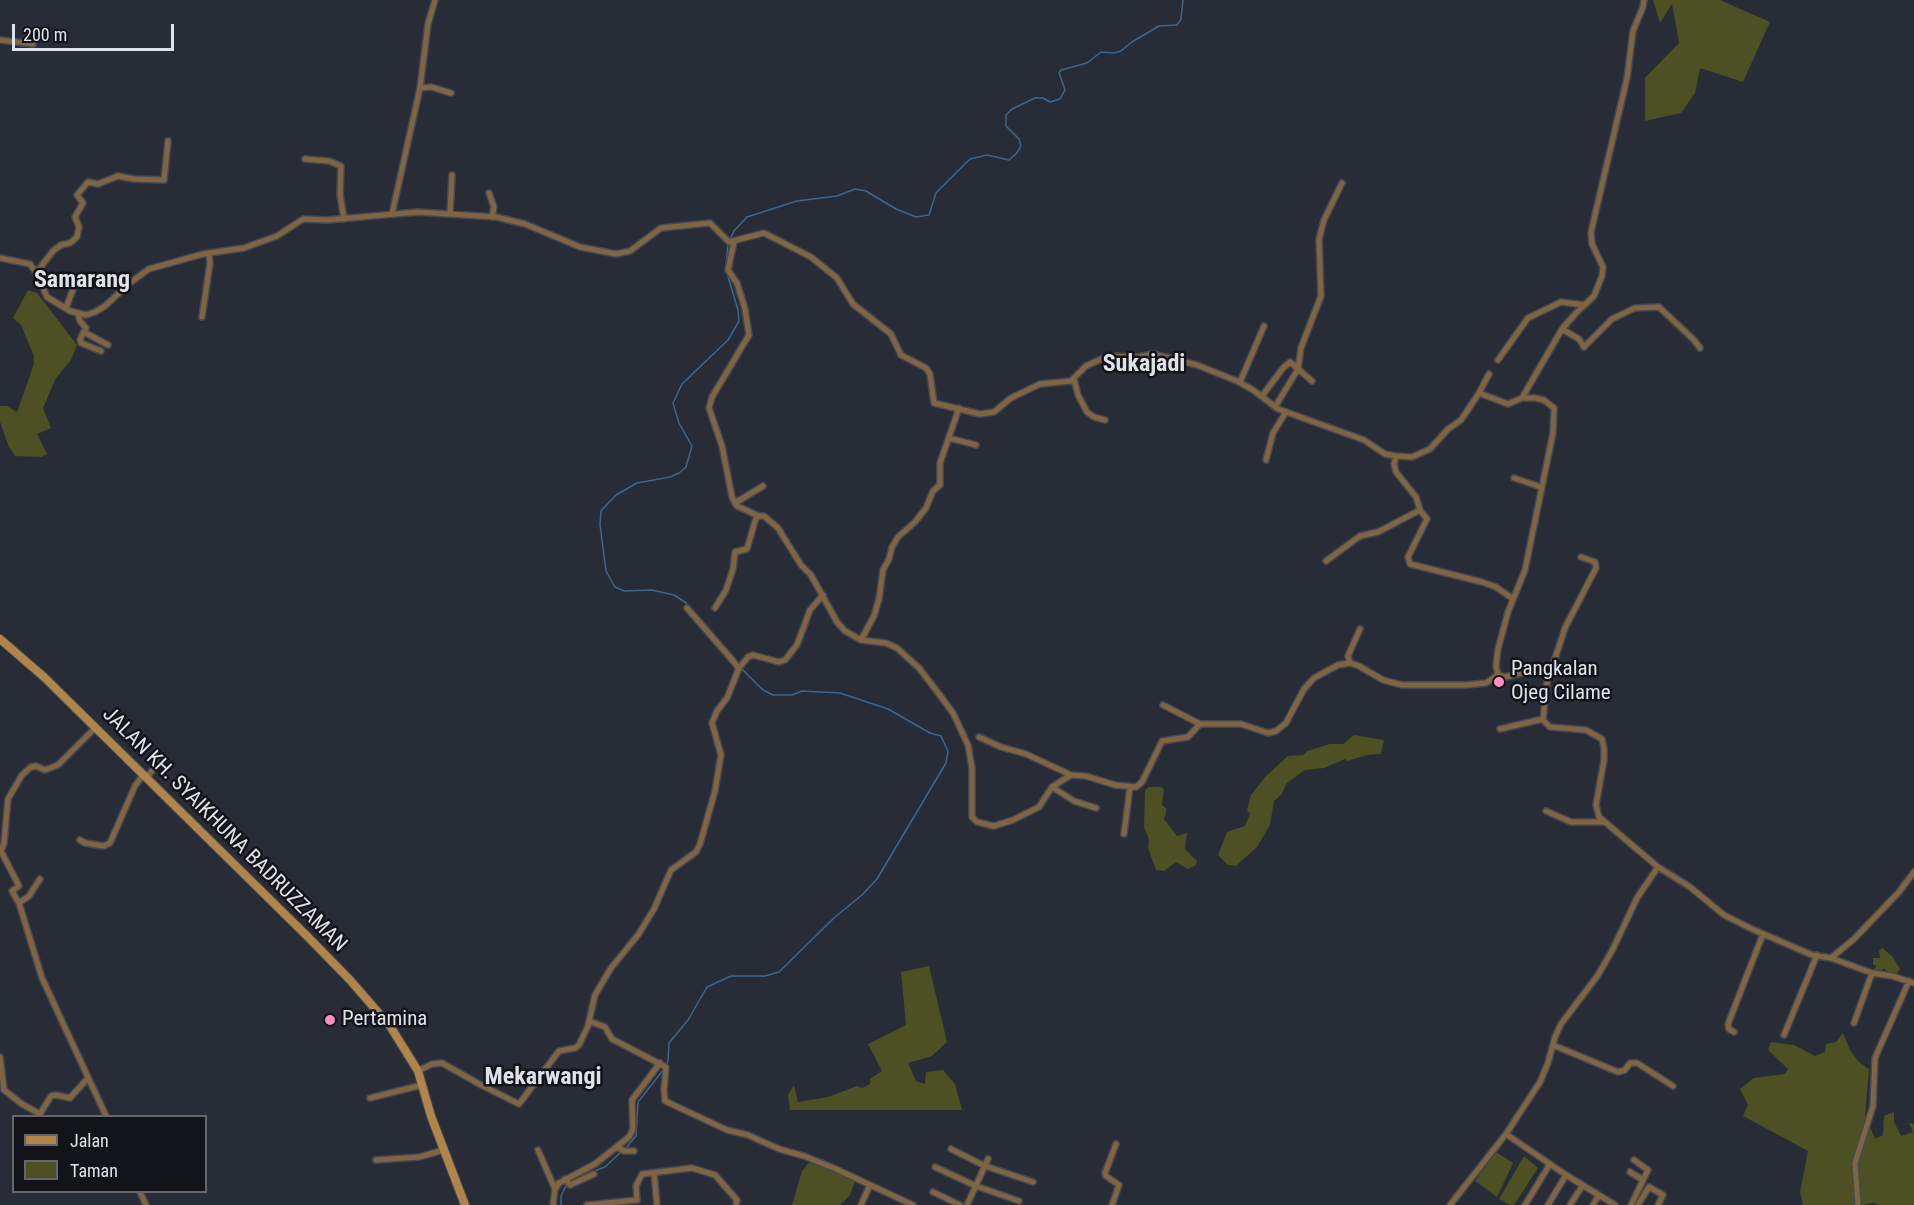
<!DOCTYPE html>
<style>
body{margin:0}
#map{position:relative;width:1914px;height:1205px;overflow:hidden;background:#282c37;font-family:"Roboto Condensed",sans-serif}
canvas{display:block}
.legend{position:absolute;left:12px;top:1115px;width:195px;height:78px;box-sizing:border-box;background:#13141a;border:2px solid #65666d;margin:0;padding:8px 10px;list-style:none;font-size:18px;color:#dfe2e9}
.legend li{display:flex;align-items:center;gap:12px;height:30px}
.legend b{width:30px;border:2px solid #65666d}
.scale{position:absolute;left:12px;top:24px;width:162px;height:27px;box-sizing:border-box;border:3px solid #dfe2e9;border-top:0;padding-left:8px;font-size:18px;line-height:21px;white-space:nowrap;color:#dfe2e9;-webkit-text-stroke:4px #13141a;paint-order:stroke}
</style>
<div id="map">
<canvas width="1914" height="1205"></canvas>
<ul class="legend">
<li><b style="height:8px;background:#b18549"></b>Jalan</li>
<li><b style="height:16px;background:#4c5022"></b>Taman</li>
</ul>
<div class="scale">200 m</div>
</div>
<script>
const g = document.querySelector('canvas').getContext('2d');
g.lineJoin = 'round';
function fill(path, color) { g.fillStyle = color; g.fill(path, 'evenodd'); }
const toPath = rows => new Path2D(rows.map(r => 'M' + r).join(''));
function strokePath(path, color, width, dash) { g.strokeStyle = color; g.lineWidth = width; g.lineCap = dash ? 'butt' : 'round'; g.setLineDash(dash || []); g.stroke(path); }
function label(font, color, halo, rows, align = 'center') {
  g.font = font + ' "Roboto Condensed",sans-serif'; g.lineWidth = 5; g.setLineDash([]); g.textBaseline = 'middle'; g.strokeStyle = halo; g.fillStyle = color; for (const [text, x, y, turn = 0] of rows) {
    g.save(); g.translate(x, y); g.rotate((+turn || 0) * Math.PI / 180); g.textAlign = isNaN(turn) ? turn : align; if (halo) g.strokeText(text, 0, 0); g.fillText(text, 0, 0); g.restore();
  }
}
fill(toPath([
 [1653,0,1720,0,1770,22,1743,82,1700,68,1695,93,1681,113,1645,121,1645,78,1679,43,1672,4,1660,23],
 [28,290,37,293,77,345,71,360,56,378,43,408,51,428,37,434,47,454,41,457,15,456,9,447,0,422,0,406,7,406,17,412,34,364,34,356,21,325,13,318],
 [1354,735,1384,740,1381,754,1367,755,1347,761,1345,759,1324,768,1305,770,1287,783,1281,795,1274,801,1270,825,1257,847,1236,866,1228,865,1218,855,1227,832,1245,826,1250,814,1247,810,1251,795,1266,776,1288,756,1304,755,1307,751,1330,744,1343,744],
 [1149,787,1160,787,1164,789,1162,805,1166,808,1166,813,1164,819,1177,836,1187,833,1185,849,1197,861,1196,865,1188,869,1176,862,1164,871,1156,870,1148,848,1149,839,1144,827,1145,790],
 [1882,948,1892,956,1900,969,1897,974,1887,972,1884,968,1880,972,1874,970,1876,966,1873,964,1873,958,1880,958,1879,951],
 [929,966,947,1042,932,1056,908,1063,916,1081,925,1084,926,1072,943,1070,955,1084,962,1110,790,1110,788,1095,794,1085,798,1102,828,1097,857,1086,862,1088,870,1084,870,1079,882,1071,868,1044,906,1025,901,972],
 [1843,1033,1850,1050,1859,1062,1869,1069,1865,1115,1875,1139,1883,1135,1884,1116,1894,1112,1894,1122,1901,1136,1913,1132,1909,1123,1914,1124,1914,1205,1879,1205,1873,1203,1862,1205,1803,1205,1800,1192,1808,1151,1743,1116,1748,1105,1740,1089,1754,1078,1785,1074,1788,1069,1768,1050,1771,1042,1794,1045,1815,1056,1825,1052,1826,1044,1836,1042],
 [1496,1152,1513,1163,1497,1197,1475,1181],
 [1524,1156,1538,1168,1514,1205,1510,1205,1499,1199],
 [811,1160,856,1179,850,1195,840,1205,792,1205,802,1171]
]), '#4c5022');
strokePath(toPath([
 [730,239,734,231,747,217,797,201,837,196,855,189,866,191,896,209,916,217,929,215,936,193,970,159,987,155,1009,160,1016,154,1021,146,1019,139,1006,126,1006,115,1012,109,1035,98,1043,98,1050,102,1060,99,1065,90,1059,73,1061,70,1087,63,1101,52,1114,53,1121,51,1132,42,1159,26,1177,25,1181,19,1183,0],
 [726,265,728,243],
 [725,648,685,602,674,595,652,590,624,591,615,587,606,571,600,525,601,511,616,495,637,483,670,477,679,473,686,467,692,446,679,423,673,403,682,384,728,340,739,321,738,310,727,273],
 [666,1065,668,1061,669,1043,688,1020,707,987,731,976,765,976,779,972,835,917,862,895,877,879,940,773,946,763,948,751,941,736,930,733,888,709,840,693,802,691,792,695,773,695,763,690,741,668],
 [626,1148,636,1136,638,1102,664,1069],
 [570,1180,605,1167,620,1153],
 [561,1205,561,1196,567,1184]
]), '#3d678f', 1.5);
const minor = toPath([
 [0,40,33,44],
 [420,88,431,87,451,93],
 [305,159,329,161,341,166,340,195,344,219],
 [489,193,494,207,492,217],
 [392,214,420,88,428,24,435,0],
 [450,214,452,175],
 [734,242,728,270,737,283,745,309,749,335,712,397,709,408,722,446,732,497,735,503],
 [0,258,30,264,37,274,47,297,70,311,86,315,95,312,105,306,131,282,149,269,203,254,244,248,277,236,303,219,327,220,418,212,496,217,525,224,580,247,616,254,630,251,661,228,710,223,729,242,764,233,811,257,837,278,853,304,891,334,901,355,926,368,930,374,934,403,980,414,994,412,1011,398,1040,384,1071,381,1086,366,1108,356,1139,357,1153,354,1197,365,1237,381,1253,390,1278,409,1364,440,1385,454,1396,456,1412,457,1430,449,1448,429,1461,420,1479,393,1508,404,1522,398,1535,398,1544,400,1554,408,1553,433,1525,570,1508,612,1498,649,1496,666,1498,675,1505,677,1535,670,1548,674,1543,720,1550,727,1586,730,1602,739,1604,748,1604,760,1596,805,1599,817,1658,867,1690,887,1724,915,1752,929,1812,955,1831,958,1872,973,1892,976,1914,983],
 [36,273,53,251,61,245,70,243,77,237,79,227,75,217,83,203,77,195,88,182,98,184,118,176,134,179,164,180,168,141],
 [66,308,75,284],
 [78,314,80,321,86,328,84,332,108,345],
 [202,317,210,263,209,253],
 [1562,329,1579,339,1584,347,1612,319,1635,308,1659,307,1694,340,1700,348],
 [84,331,80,340,81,343,101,351],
 [1498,360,1528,318,1561,302,1584,305],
 [1074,379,1078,395,1087,412,1094,417,1105,420],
 [1240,382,1264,326],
 [1479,393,1489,374],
 [1262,396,1283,368,1290,362,1312,381],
 [1522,398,1562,329,1576,313,1594,296,1602,276,1603,267,1592,244,1591,232,1627,78,1633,31,1643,7,1644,0],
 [1275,407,1298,369,1301,348,1321,296,1319,239,1324,220,1342,183],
 [949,438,976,445],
 [1396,456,1394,464,1396,472,1416,497,1420,510,1427,519,1408,557,1410,564,1482,582,1496,587,1513,599],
 [1266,460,1273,433,1286,412],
 [1514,478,1541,487],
 [759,516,737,506,735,503,763,486],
 [1326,561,1360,536,1378,532,1420,510],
 [687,608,734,662,739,669],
 [715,608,726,590,733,569,735,552,747,549,756,518,759,516,764,516,778,528,801,565,811,575,837,622,845,631,861,640,886,643,897,648,919,668,942,698,953,713,968,745,972,768,972,817,977,822,994,826,1013,820,1039,807,1052,787,1071,775,1086,776,1115,785,1136,787,1142,782,1162,741,1188,737,1200,724,1241,724,1268,733,1276,731,1286,723,1304,689,1314,678,1338,665,1350,663,1359,666,1383,680,1402,685,1466,685,1486,683,1498,675],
 [861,640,874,616,879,599,883,570,889,559,892,547,898,537,915,522,926,508,933,491,940,485,940,463,959,408],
 [1350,663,1348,656,1360,629],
 [1548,674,1553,665,1565,628,1596,568,1595,562,1581,557],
 [1163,705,1200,724],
 [1500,729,1543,719],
 [979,737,1001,747,1026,754,1071,775],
 [146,778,162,759],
 [1052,787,1074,801,1096,808],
 [1546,811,1571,822,1604,822],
 [1124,834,1130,787],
 [80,840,85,843,104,846,110,843,135,786,143,775],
 [1,851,19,886,12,891,19,903,42,978,106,1116],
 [1,852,4,843,8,799,22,775,31,767,36,766,45,770,58,765,95,728],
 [19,903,29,896,40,879],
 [1831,958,1854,939,1899,892,1914,872],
 [589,1021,605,1027,612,1039,666,1067,664,1090,665,1101,727,1130,748,1135,779,1149,804,1156,836,1169,913,1205],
 [1854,1023,1872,973],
 [1734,1032,1729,1029,1728,1024,1763,934],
 [1784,1035,1817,955],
 [1553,1045,1618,1072,1625,1070,1630,1063,1637,1063,1673,1086],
 [0,1057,4,1090,22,1104,40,1114,51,1096,56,1095,70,1098,88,1078],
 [418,1071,432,1064,442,1063,481,1085,519,1104,559,1051,575,1048,579,1045,588,1026,595,995,611,968,638,935,654,909,671,870,696,852,700,844,715,791,721,755,712,723,717,711,727,698,739,668,748,657,753,655,779,662,785,660,797,645,810,610,823,595],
 [370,1098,422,1085],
 [1506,1134,1566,1175,1615,1205],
 [617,1147,624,1151,634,1151],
 [951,1149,985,1166,1033,1182],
 [538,1150,555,1189],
 [376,1160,419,1157,444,1150],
 [935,1167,976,1186,1019,1201],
 [1630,1172,1643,1180],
 [654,1173,657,1205],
 [565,1179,570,1185,594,1174],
 [140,1192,146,1205],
 [933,1192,960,1205],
 [553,1205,555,1189,559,1183,595,1164,629,1137,633,1129,632,1100,660,1063],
 [587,1205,637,1200,636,1186,642,1174,692,1168,715,1175,737,1200,736,1205],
 [861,1205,870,1185],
 [967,1205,988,1159],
 [1112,1205,1119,1185,1106,1176,1105,1173,1116,1144],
 [1450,1205,1506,1134,1540,1082,1548,1063,1555,1037,1561,1024,1598,975,1613,949,1637,898,1658,867],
 [1525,1205,1550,1164],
 [1548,1205,1566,1175],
 [1570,1205,1583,1185],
 [1593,1205,1599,1195],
 [1631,1205,1648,1170,1634,1160],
 [1638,1205,1649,1187,1663,1195,1658,1205],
 [1858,1205,1855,1163,1873,1106,1875,1058,1909,981]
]);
const secondary = toPath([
 [0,639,44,677,308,937,350,980,390,1026,418,1071,431,1116,465,1205]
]);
strokePath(minor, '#454953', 8);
strokePath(secondary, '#454953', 10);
strokePath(minor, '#816541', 5);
strokePath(secondary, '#b18549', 8);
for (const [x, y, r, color] of [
 [1499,682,6,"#fb8fc5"],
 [330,1020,6,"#fb8fc5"]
]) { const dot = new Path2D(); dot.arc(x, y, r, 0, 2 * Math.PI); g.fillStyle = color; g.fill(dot); strokePath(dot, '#13141a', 2); }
label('21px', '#dfe2e9', '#13141a', [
 ["Pangkalan",1511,670],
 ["Ojeg Cilame",1511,694],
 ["Pertamina",342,1020]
], 'left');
label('21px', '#dfe2e9', '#13141a', [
 ["JALAN KH. SYAIKHUNA BADRUZZAMAN",224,830,45]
]);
label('bold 24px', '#dfe2e9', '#13141a', [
 ["Samarang",82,281],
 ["Sukajadi",1144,365],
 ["Mekarwangi",543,1078]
]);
</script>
